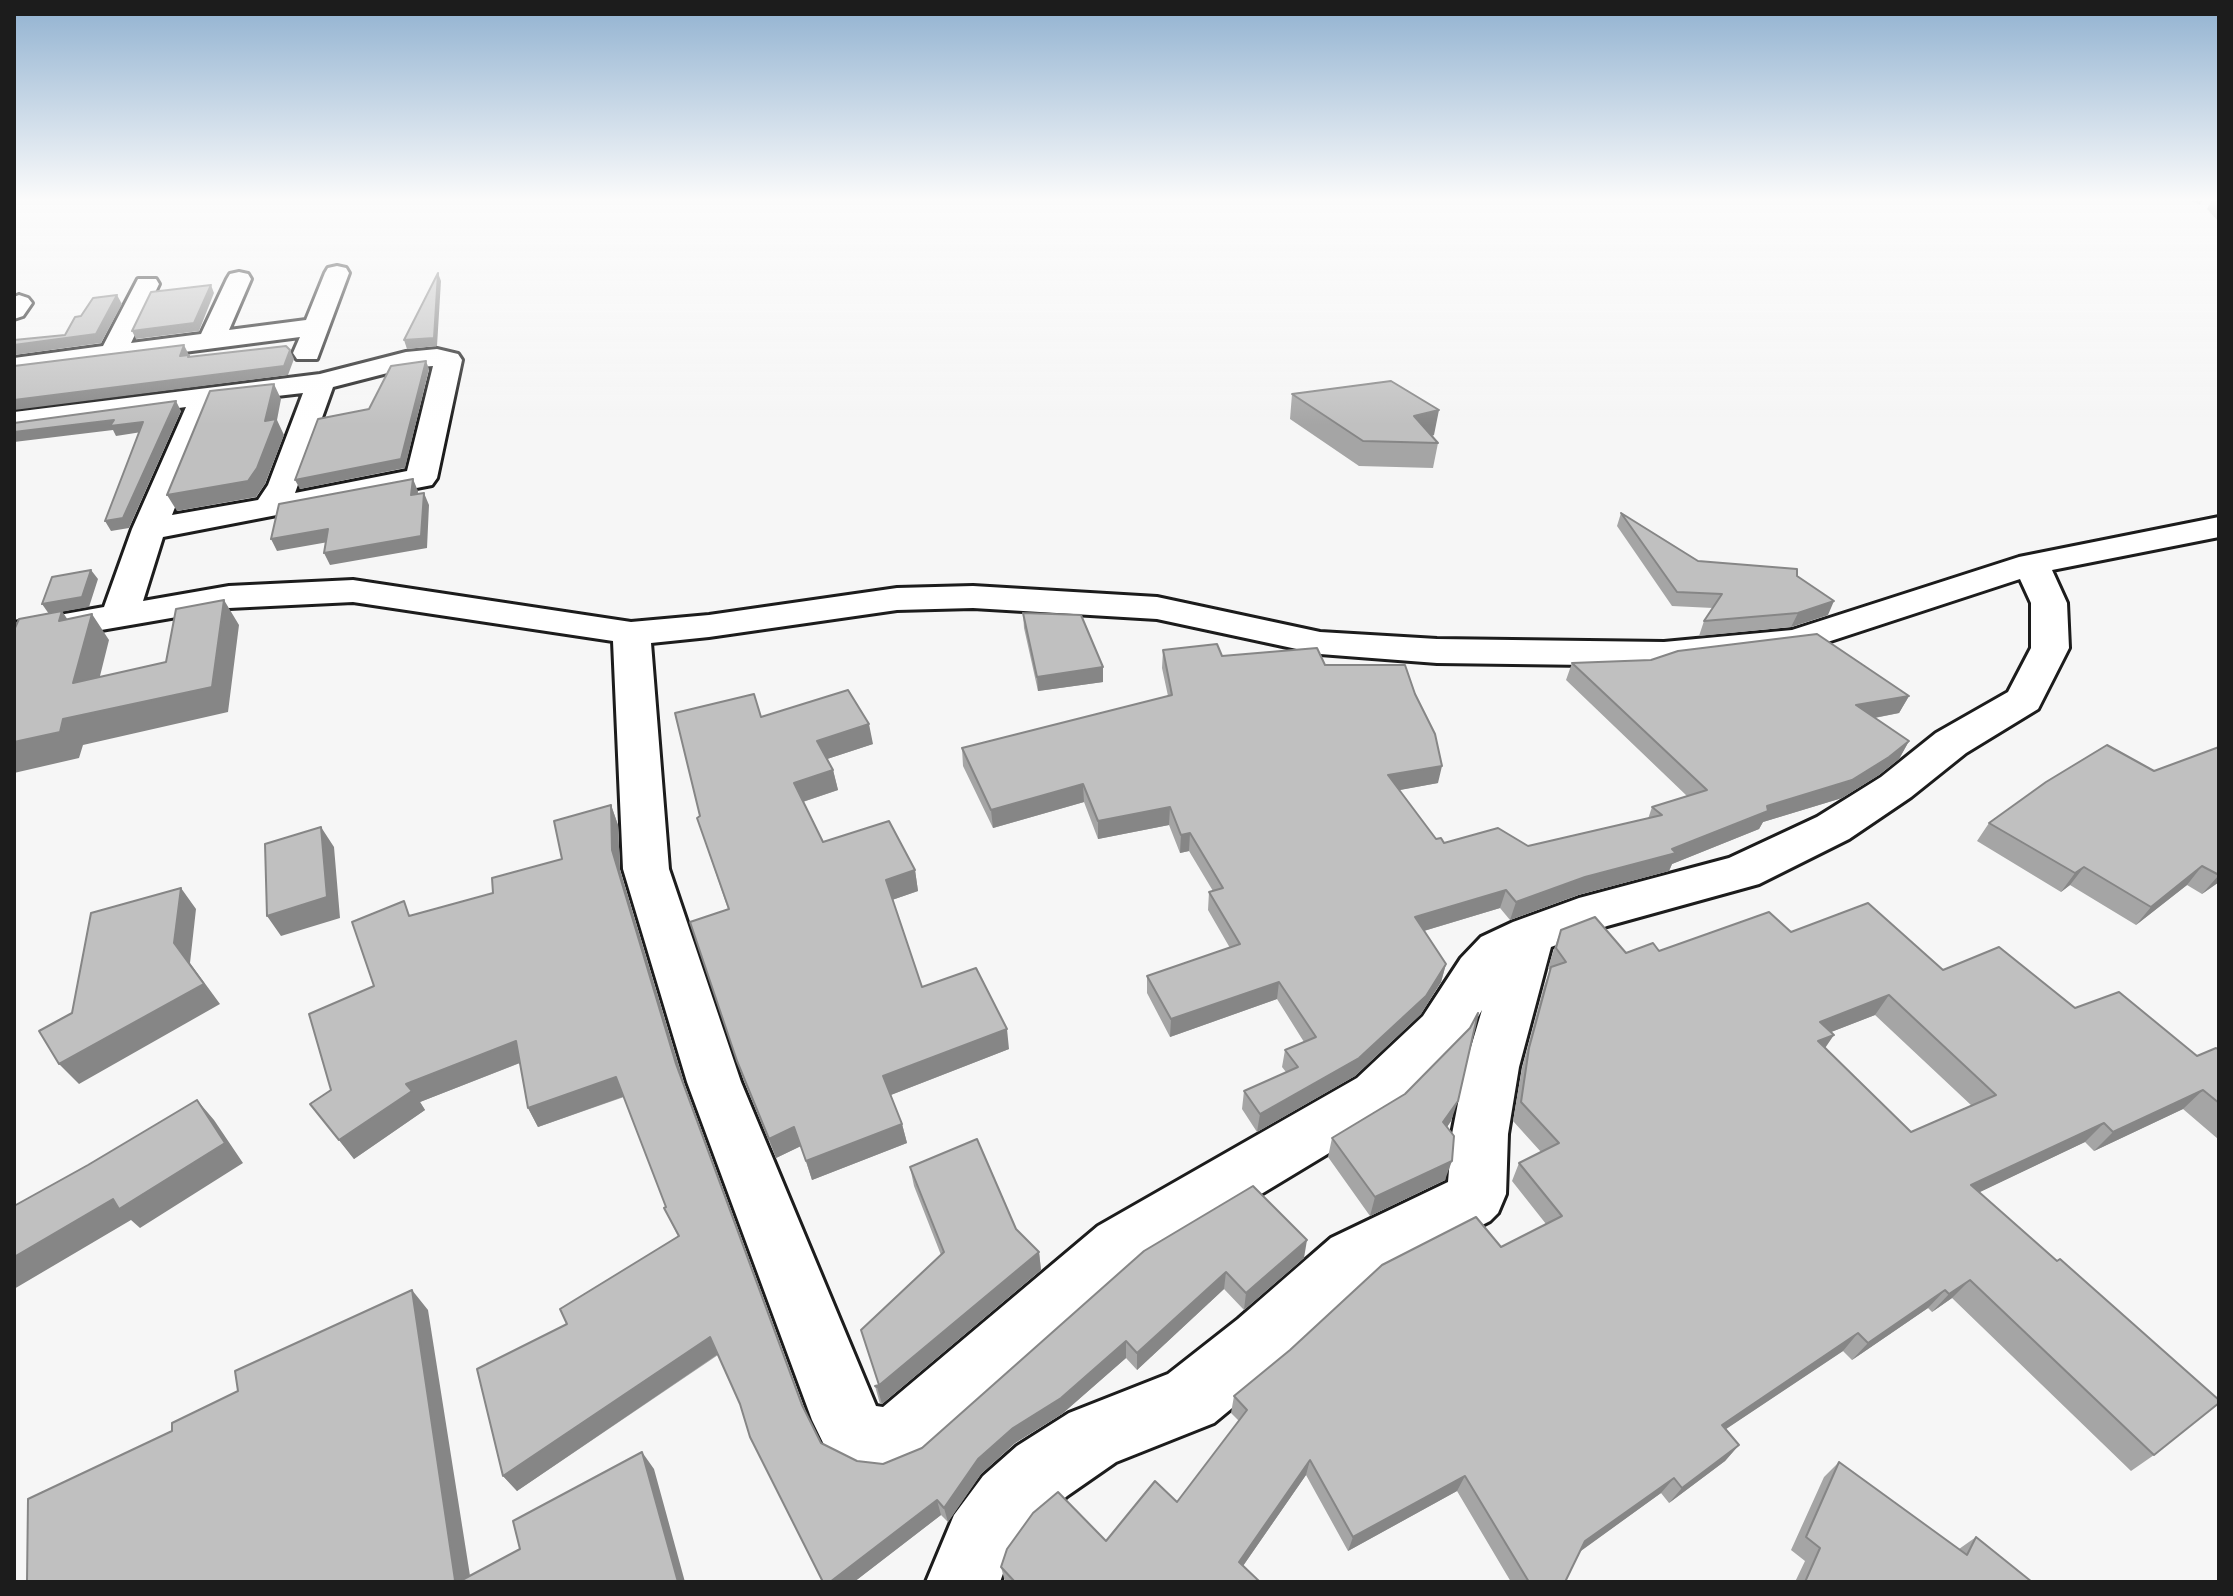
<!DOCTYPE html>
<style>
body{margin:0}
#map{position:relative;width:2233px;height:1596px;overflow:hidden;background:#f6f6f6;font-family:Delius,sans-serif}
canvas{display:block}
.frame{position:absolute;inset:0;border:16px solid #1c1c1c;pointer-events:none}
</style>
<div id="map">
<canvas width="2233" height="1596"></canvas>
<div class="frame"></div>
</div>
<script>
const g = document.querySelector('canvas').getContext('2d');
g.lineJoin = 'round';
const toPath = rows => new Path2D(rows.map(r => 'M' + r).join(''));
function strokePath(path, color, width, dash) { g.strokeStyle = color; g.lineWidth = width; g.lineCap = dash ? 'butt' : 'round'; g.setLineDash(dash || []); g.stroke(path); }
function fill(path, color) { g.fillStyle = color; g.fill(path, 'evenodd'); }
const street = toPath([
 [337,266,346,268,349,273,317,359,297,359,293,353,300,337,14,374,14,358,103,346,138,279,156,279,159,284,131,343,201,334,227,279,230,274,239,272,248,274,251,279,229,330,306,320,325,273,328,268,337,266],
 [19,295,28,298,32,303,23,316,14,319,14,297,19,295],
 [437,349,458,354,462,360,437,478,432,485,163,537,143,601,229,586,353,580,631,622,709,615,897,588,973,586,1157,597,1320,632,1437,639,1664,642,1792,630,2019,557,2219,517,2219,537,2052,570,2067,603,2069,648,2038,709,1966,753,1911,797,1849,839,1759,884,1607,926,1551,947,1519,1067,1508,1134,1506,1194,1498,1213,1490,1221,1375,1280,1284,1365,1214,1423,1116,1462,1067,1496,1033,1526,1007,1562,1000,1582,926,1582,954,1515,983,1476,1017,1446,1069,1413,1168,1374,1238,1319,1331,1238,1448,1182,1452,1134,1465,1067,1482,1010,1461,1046,1397,1112,1142,1266,924,1461,887,1476,864,1473,830,1457,812,1420,687,1082,623,869,613,641,353,602,229,608,14,645,14,623,104,607,132,529,186,407,14,430,14,412,320,374,406,352,437,349],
 [433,366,407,471,295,493,333,387,407,368,433,366],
 [303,393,268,485,258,500,172,515,216,403,303,393],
 [2020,579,2031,603,2031,648,2008,692,1936,733,1881,777,1817,817,1729,858,1579,898,1513,922,1481,937,1461,958,1423,1016,1357,1078,1098,1226,883,1407,876,1406,741,1082,669,869,651,643,709,637,897,610,973,608,1157,619,1320,654,1437,663,1664,666,1797,652,2020,579]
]);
strokePath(street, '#1c1c1c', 6);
fill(street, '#fff');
fill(toPath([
 [2192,201,2203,201,2200,205],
 [2212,201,2219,201,2219,222,2207,209],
 [1292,394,1434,435,1432,436,1438,443,1433,468,1359,466,1290,419],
 [1621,513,1698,561,1797,576,1828,615,1791,627,1699,636,1704,621,1713,608,1672,606,1617,526],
 [1023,613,1103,667,1103,682,1038,691,1024,628],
 [1163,650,1325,665,1438,783,1399,790,1436,839,1444,843,1528,846,1648,819,1652,807,1687,796,1566,680,1572,663,1909,696,1899,713,1875,718,1909,741,1899,759,1879,775,1842,798,1763,822,1759,829,1672,864,1669,871,1578,895,1510,920,1500,908,1424,931,1446,964,1441,982,1421,1014,1355,1076,1257,1132,1242,1109,1244,1091,1286,1072,1282,1067,1285,1050,1304,1042,1277,999,1170,1037,1147,993,1147,976,1230,948,1208,910,1209,892,1213,891,1189,851,1180,853,1169,825,1098,839,1084,802,993,828,963,766,962,748,1168,696,1162,668],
 [761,717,873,744,827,759,833,770,838,790,803,802,823,842,915,870,918,891,892,900,922,987,1009,1049,891,1095,902,1124,907,1143,812,1180,801,1146,776,1158,744,1081,690,922,728,909,697,818,700,816],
 [2219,747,2219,882,2202,894,2187,885,2136,925,2070,885,2061,892,1977,841,1989,823,2154,771],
 [611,805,618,825,620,870,684,1083,806,1413,821,1443,857,1461,883,1464,922,1448,1144,1251,1304,1258,1244,1310,1224,1289,1137,1370,1126,1358,1062,1414,1015,1443,981,1474,948,1522,941,1515,854,1582,823,1582,718,1355,517,1491,503,1476,567,1324,678,1236,664,1208,666,1207,624,1097,538,1127,528,1108,520,1063,420,1102,425,1110,354,1159,310,1104,331,1090,374,986,412,915,493,893,562,859],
 [1561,930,1626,953,1659,951,1791,932,1943,970,2075,1008,2197,1056,2219,1050,2219,1138,2218,1139,2183,1109,2094,1151,2085,1142,1979,1192,2154,1455,2131,1471,1952,1298,1932,1312,1928,1308,1852,1360,1843,1351,1726,1429,1739,1445,1725,1461,1669,1503,1661,1493,1580,1551,1565,1582,1511,1582,1457,1491,1348,1551,1306,1475,1243,1566,1260,1582,1005,1582,1001,1567,1106,1541,1177,1502,1239,1421,1231,1413,1234,1396,1501,1247,1546,1224,1512,1181,1519,1163,1541,1152,1513,1121,1522,1068,1544,986,1550,970,1548,968,1554,949],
 [1875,1015,1972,1106,1911,1132,1825,1048,1831,1032],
 [1451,1121,1447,1127,1445,1180,1370,1216,1328,1157,1332,1138],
 [910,1167,1016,1229,1039,1252,1041,1270,882,1404,880,1404,875,1386,878,1385,941,1255,914,1186],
 [1839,1462,1959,1549,1976,1537,2032,1582,1795,1582,1805,1561,1791,1550,1824,1477]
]), '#a5a5a5');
fill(toPath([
 [438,273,441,281,437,346,407,349,404,340],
 [211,285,214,293,199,331,136,339,132,331],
 [117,295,122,304,101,343,14,355,14,345,96,334],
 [184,345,189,355,194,364,180,356],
 [290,350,294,359,288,375,14,410,14,400],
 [426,361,429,369,405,468,300,489,295,480],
 [274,384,281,399,277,420,284,435,265,484,256,497,177,511,167,495,265,421],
 [176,401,181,411,129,528,111,531,105,521],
 [1439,410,1434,435,1410,441,1414,416],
 [114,420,143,422,148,431,116,436,113,430,14,442,14,432],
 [413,479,418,491,417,507,411,495],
 [424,493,429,505,427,548,330,565,324,553],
 [328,529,334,541,277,551,271,539],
 [91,570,98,579,89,607,49,614,42,604],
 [224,600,239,625,228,712,83,745,79,758,14,773,14,742,63,719,212,687],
 [1834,601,1828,615,1791,627,1798,613],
 [62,611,79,637,59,621],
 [92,614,109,640,92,708,73,683],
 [1103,667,1103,682,1038,691,1037,677],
 [1909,696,1899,713,1847,723,1856,705],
 [869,724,873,744,821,761,817,741],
 [1909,741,1899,759,1879,775,1842,798,1763,822,1759,829,1672,864,1669,871,1578,895,1510,920,1516,902,1585,877,1672,849],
 [1442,766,1438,783,1384,793,1388,775],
 [833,770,838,790,799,803,794,783],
 [1083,784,1084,802,993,828,991,810],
 [611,805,618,825,620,870,684,1083,809,1421,676,1064,612,850],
 [1170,807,1169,825,1098,839,1098,821],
 [321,827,334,847,340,918,281,936,267,916],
 [1190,833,1189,851,1180,853,1181,835],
 [2202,866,2187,885,2136,925,2151,907],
 [2084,867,2070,885,2061,892,2075,873],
 [915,870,918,891,889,901,886,880],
 [2219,875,2219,882,2202,894],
 [181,888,196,909,190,963,220,1004,79,1084,59,1064,174,943],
 [1506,890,1500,908,1410,935,1415,917],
 [1446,964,1441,982,1421,1014,1355,1076,1257,1132,1260,1114],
 [1279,982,1277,999,1170,1037,1171,1019],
 [1889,995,1875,1015,1808,1041,1820,1022],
 [1007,1029,1009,1049,888,1096,883,1076],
 [1834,1035,1821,1054,1818,1041],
 [516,1041,527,1060,420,1102,425,1110,354,1159,339,1140,406,1084],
 [616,1077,625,1096,538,1127,528,1108],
 [2203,1090,2183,1109,2094,1151,2113,1132],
 [197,1100,214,1120,243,1163,140,1228,131,1220,14,1289,14,1257],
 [1458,1101,1451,1121,1437,1142,1443,1122],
 [2104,1123,2085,1142,1955,1204,1971,1185],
 [902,1124,907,1143,812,1180,806,1161],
 [794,1127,801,1146,776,1158,769,1139],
 [1452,1161,1445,1180,1370,1216,1375,1197],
 [1307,1240,1304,1258,1244,1310,1246,1293],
 [1039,1252,1041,1270,882,1404,877,1387],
 [1226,1272,1224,1289,1137,1370,1137,1353],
 [1970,1280,1952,1298,1932,1312,1949,1294],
 [412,1290,428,1310,471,1582,452,1582],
 [1945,1290,1928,1308,1852,1360,1868,1343],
 [1858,1333,1843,1351,1708,1441,1722,1425],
 [710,1337,718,1354,517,1491,503,1476],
 [1126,1341,1126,1358,1062,1414,1015,1443,981,1474,948,1522,944,1508,978,1459,1013,1428],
 [1739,1445,1725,1461,1669,1503,1682,1488],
 [642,1452,654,1469,685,1582,678,1582],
 [1310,1460,1306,1475,1236,1576,1239,1562],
 [1465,1476,1457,1491,1348,1551,1353,1537],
 [1674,1478,1661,1493,1574,1556,1585,1541],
 [937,1500,941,1515,854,1582,830,1582]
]), '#868686');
const building = toPath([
 [438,273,434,338,404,340,438,273],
 [211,285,194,323,132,331,151,292,211,285],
 [117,295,96,334,14,345,14,340,65,335,75,317,81,316,93,298,117,295],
 [184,345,180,356,189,355,188,357,286,346,290,350,284,366,14,400,14,366,184,345],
 [426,361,401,459,295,480,318,419,369,409,391,366,426,361],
 [1391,381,1439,410,1414,416,1438,443,1363,441,1292,394,1391,381],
 [274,384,265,421,276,419,257,468,248,481,167,495,210,391,274,384],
 [176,401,123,518,105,521,143,422,110,426,114,420,14,432,14,423,176,401],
 [413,479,411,495,424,493,421,536,324,553,328,529,271,539,279,504,413,479],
 [1621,513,1698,561,1797,569,1797,576,1834,601,1798,613,1704,621,1722,594,1677,592,1621,513],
 [91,570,82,597,42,604,52,577,91,570],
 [224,600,212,687,63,719,60,732,14,742,14,630,19,619,62,611,59,621,92,614,73,683,166,662,176,609,224,600],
 [1023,613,1081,615,1103,667,1037,677,1023,613],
 [1817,634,1909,696,1856,705,1909,741,1889,757,1852,780,1767,806,1768,811,1672,849,1676,853,1585,877,1516,902,1506,890,1415,917,1446,964,1426,996,1359,1058,1260,1114,1244,1091,1298,1067,1285,1050,1316,1037,1279,982,1171,1019,1147,976,1240,944,1209,892,1223,888,1190,833,1181,835,1170,807,1098,821,1083,784,991,810,962,748,1172,695,1163,650,1217,644,1222,656,1317,648,1325,665,1405,665,1415,694,1435,734,1442,766,1388,775,1436,839,1441,838,1444,843,1498,828,1528,846,1662,815,1652,807,1707,790,1572,663,1651,660,1678,651,1817,634],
 [848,690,869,724,817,741,833,770,794,783,823,842,889,821,915,870,886,880,922,987,976,968,1007,1029,883,1076,902,1124,806,1161,794,1127,769,1139,737,1061,690,922,729,909,697,818,700,816,675,713,754,694,761,717,848,690],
 [2107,745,2154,771,2219,747,2219,875,2202,866,2151,907,2084,867,2075,873,1989,823,2046,782,2107,745],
 [611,805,612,850,676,1064,802,1405,821,1443,857,1461,883,1464,922,1448,1144,1251,1253,1186,1307,1240,1246,1293,1226,1272,1137,1353,1126,1341,1061,1398,1013,1428,978,1459,944,1508,937,1500,830,1582,823,1582,750,1437,740,1404,710,1337,503,1476,477,1369,567,1324,560,1309,679,1236,664,1208,666,1207,616,1077,528,1108,516,1041,406,1084,412,1091,339,1140,310,1104,331,1090,309,1014,374,986,352,922,404,901,409,916,493,893,492,878,562,859,554,821,611,805],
 [321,827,327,897,267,916,265,844,321,827],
 [181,888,174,943,204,984,59,1064,39,1031,72,1013,91,913,181,888],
 [1868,903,1943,970,1999,947,2075,1008,2119,992,2197,1056,2216,1048,2219,1050,2219,1103,2203,1090,2113,1132,2104,1123,1971,1185,2057,1261,2060,1259,2219,1400,2219,1403,2154,1455,1970,1280,1949,1294,1945,1290,1868,1343,1858,1333,1722,1425,1739,1445,1682,1488,1674,1478,1585,1541,1565,1582,1529,1582,1465,1476,1353,1537,1310,1460,1239,1562,1260,1582,1015,1582,1001,1567,1007,1549,1033,1513,1058,1492,1106,1541,1155,1481,1177,1502,1247,1410,1234,1396,1290,1350,1382,1265,1476,1217,1501,1247,1562,1216,1519,1163,1559,1143,1521,1102,1529,1048,1551,967,1566,962,1556,948,1561,930,1595,917,1626,953,1653,943,1659,951,1769,912,1791,932,1868,903],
 [1889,995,1996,1095,1911,1132,1818,1041,1834,1035,1820,1022,1889,995],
 [1478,1013,1458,1101,1443,1122,1454,1136,1452,1161,1375,1197,1332,1138,1405,1094,1470,1028,1478,1013],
 [197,1100,225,1143,119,1209,113,1199,14,1257,14,1206,88,1165,197,1100],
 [977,1139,1016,1229,1039,1252,877,1387,875,1386,879,1385,861,1330,944,1252,910,1167,977,1139],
 [412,1290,455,1580,452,1582,27,1582,28,1499,172,1431,172,1423,238,1391,235,1371,412,1290],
 [642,1452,678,1582,462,1582,462,1580,520,1549,513,1521,642,1452],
 [1839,1462,1967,1555,1976,1537,2032,1582,1805,1582,1820,1548,1806,1537,1839,1462]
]);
fill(building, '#c0c0c0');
strokePath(building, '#868686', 2);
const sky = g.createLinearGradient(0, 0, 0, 425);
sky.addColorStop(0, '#90b1d0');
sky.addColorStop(0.47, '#fbfbfb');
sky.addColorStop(1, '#fbfbfb00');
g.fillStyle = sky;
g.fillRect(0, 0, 2233, 425);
</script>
